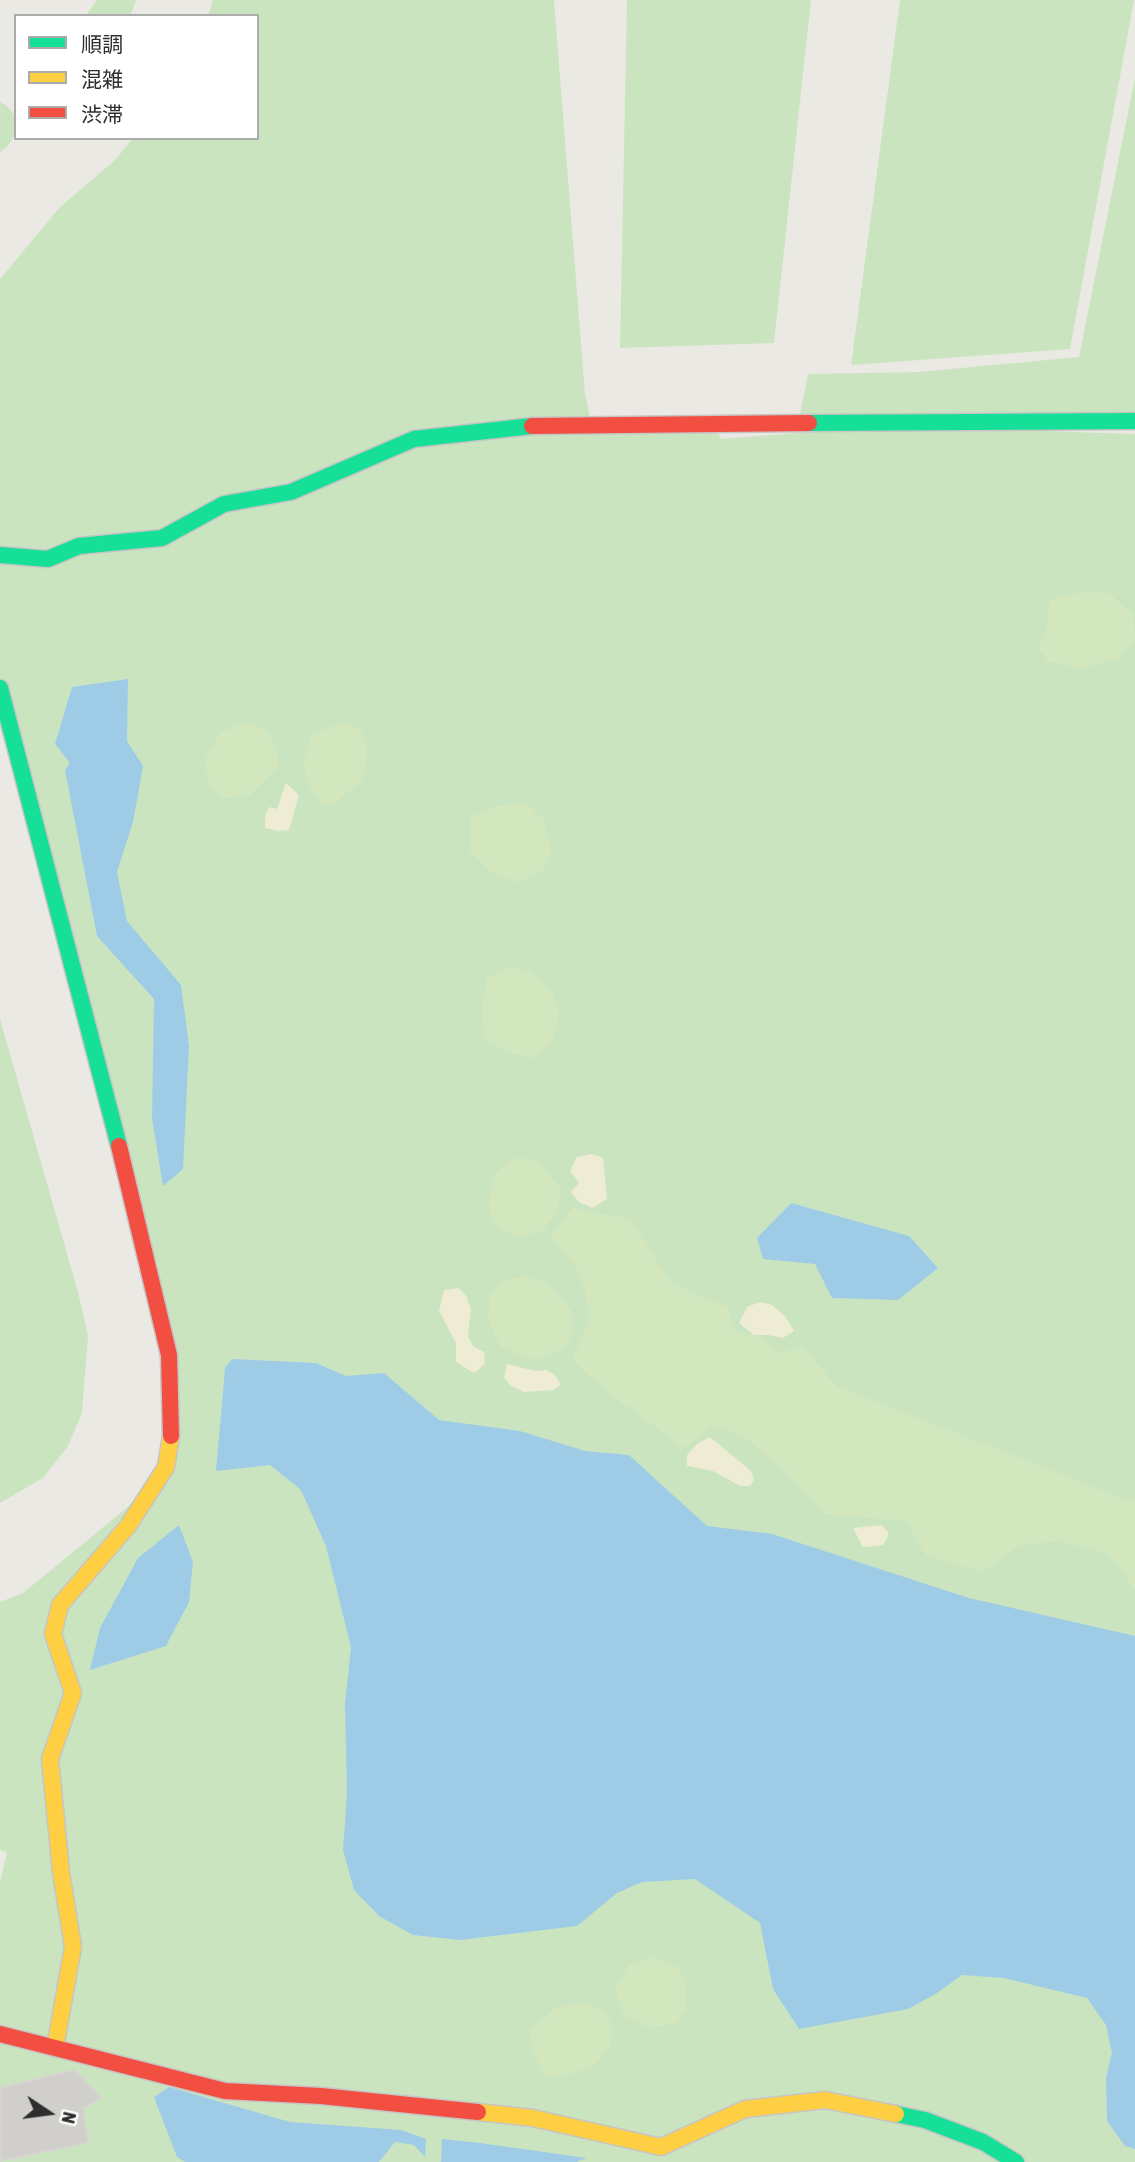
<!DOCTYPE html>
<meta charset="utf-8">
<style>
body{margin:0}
#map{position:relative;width:1135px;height:2162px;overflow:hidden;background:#ebe9e4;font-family:"Asap Condensed","Noto Sans JP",sans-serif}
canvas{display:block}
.legend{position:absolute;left:14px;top:14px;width:245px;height:126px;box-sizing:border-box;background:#fff;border:2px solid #ababab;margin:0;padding:9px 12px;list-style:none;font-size:21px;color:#2e2e2e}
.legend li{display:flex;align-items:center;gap:14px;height:35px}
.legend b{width:35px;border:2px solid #ababab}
.north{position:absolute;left:14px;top:2078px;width:70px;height:70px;-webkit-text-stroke:5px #fff;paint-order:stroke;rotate:103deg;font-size:19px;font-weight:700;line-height:28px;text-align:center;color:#2e2e2e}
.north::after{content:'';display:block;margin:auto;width:24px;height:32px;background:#2e2e2e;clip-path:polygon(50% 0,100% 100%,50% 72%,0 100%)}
</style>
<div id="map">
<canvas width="1135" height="2162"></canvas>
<ul class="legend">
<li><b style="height:9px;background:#16e098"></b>順調</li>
<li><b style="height:9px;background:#ffcf43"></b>混雑</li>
<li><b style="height:9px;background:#f24e42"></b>渋滞</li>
</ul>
<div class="north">N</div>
</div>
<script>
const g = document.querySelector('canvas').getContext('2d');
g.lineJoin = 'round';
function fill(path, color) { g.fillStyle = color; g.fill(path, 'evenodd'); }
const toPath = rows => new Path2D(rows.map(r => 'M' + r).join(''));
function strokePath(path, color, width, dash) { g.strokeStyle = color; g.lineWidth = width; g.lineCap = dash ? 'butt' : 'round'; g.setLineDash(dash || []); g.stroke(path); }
fill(toPath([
 [97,0,136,0,130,16,85,16],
 [213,0,554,0,585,394,593,432,700,431,719,434,720,439,912,424,798,424,808,374,918,372,1079,357,1135,78,1135,420,1044,431,1135,434,1135,2162,0,2162,0,1882,7,1852,0,1850,0,1602,23,1593,174,1469,170,1391,69,929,0,677,0,279,59,208,115,160,133,138,257,138,257,16,208,16],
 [627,0,811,0,774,343,620,348],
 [900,0,1134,0,1070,349,851,365],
 [0,102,7,106,16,117,16,133,8,146,0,152],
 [0,1019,78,1292,88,1336,82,1413,68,1446,43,1478,0,1503]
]), '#cbe4c0');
fill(toPath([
 [286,783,299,795,289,830,278,831,265,828,265,816,269,807,277,809],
 [592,1154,603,1158,607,1199,592,1208,579,1202,571,1192,579,1183,570,1171,577,1157],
 [459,1288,466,1296,471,1309,468,1336,473,1346,484,1352,485,1364,474,1373,456,1362,456,1343,439,1311,444,1290],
 [760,1302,772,1305,785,1316,794,1331,783,1338,769,1335,754,1335,739,1323,747,1307],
 [507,1364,535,1371,546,1370,555,1375,561,1384,554,1390,524,1392,511,1386,504,1378],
 [710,1437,751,1471,754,1480,750,1486,740,1486,713,1471,687,1466,687,1455,697,1444],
 [882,1525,889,1534,883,1545,863,1547,853,1528]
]), '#eeecd4');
fill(toPath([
 [1085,591,1110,594,1133,614,1135,641,1117,659,1082,669,1048,661,1038,647,1046,633,1050,600],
 [245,722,265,730,276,746,278,768,250,795,224,798,209,784,205,759,221,732],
 [341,723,362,731,367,749,363,780,334,804,322,804,309,787,303,763,311,734],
 [527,804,544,819,551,852,543,871,517,883,488,869,470,851,470,817,497,806],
 [510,967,532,973,553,993,559,1013,553,1041,534,1058,511,1053,485,1040,482,1011,487,978],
 [516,1157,540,1163,562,1190,556,1214,542,1231,524,1236,504,1232,492,1221,489,1205,493,1177,504,1165],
 [573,1207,583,1211,631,1219,671,1283,727,1307,736,1332,754,1335,782,1353,803,1346,836,1386,1135,1503,1135,1590,1109,1554,1059,1541,1020,1545,983,1572,926,1555,906,1521,824,1514,792,1478,745,1437,713,1426,684,1448,609,1393,572,1360,589,1320,586,1291,574,1264,550,1238],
 [526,1276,545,1282,571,1309,572,1336,560,1351,537,1360,521,1356,500,1346,488,1319,490,1297,502,1281],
 [653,1957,678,1967,685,1982,686,2011,676,2023,650,2028,624,2015,615,1988,630,1964],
 [582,2002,605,2012,613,2026,610,2046,595,2065,574,2073,547,2077,533,2054,529,2029,556,2008]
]), '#d3e7be');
fill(toPath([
 [128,679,127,741,143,766,133,822,117,872,127,921,181,985,189,1046,183,1169,163,1186,152,1118,154,999,97,936,65,770,70,763,55,744,72,687],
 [791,1203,909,1236,938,1268,898,1300,832,1298,815,1264,763,1259,757,1238],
 [232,1359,316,1363,346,1376,384,1373,439,1420,520,1431,585,1451,629,1455,707,1526,772,1534,969,1598,1135,1636,1135,2149,1125,2146,1107,2121,1106,2078,1112,2053,1106,2025,1087,1998,1004,1978,962,1975,937,1993,908,2009,799,2029,773,1989,760,1923,695,1879,642,1882,617,1893,577,1926,460,1940,413,1935,379,1916,354,1890,343,1850,347,1794,345,1704,351,1647,326,1546,301,1490,270,1465,216,1471,225,1368],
 [179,1525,193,1562,189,1602,166,1646,90,1670,100,1628,138,1558],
 [169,2087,290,2122,401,2130,426,2139,425,2157,414,2145,395,2142,379,2162,185,2162,177,2157,154,2097],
 [442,2139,480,2143,587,2158,576,2162,441,2162]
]), '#9ecce7');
const building = toPath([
 [74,2070,101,2098,83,2108,88,2143,0,2161,0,2088,74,2070]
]);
fill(building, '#d0cfcb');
strokePath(building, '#d6d5d0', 2);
const fast = toPath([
 [809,423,1135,421],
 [0,555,48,559,79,546,162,538,224,504,291,492,414,439,532,426],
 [0,688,119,1146],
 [896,2114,925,2120,983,2142,1016,2162]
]);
const slow = toPath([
 [55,2048,73,1947,61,1872,50,1759,73,1693,53,1634,60,1605,128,1526,166,1467,171,1436],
 [478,2112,533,2118,661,2147,745,2109,825,2100,896,2114]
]);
const jam = toPath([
 [532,426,809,423],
 [119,1146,169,1355,171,1436],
 [0,2034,225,2091,321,2096,478,2112]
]);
strokePath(fast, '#c6c5c4', 19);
strokePath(slow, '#c6c5c4', 19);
strokePath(jam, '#c6c5c4', 19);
strokePath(fast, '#16e098', 16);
strokePath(slow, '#ffcf43', 16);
strokePath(jam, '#f24e42', 16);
</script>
